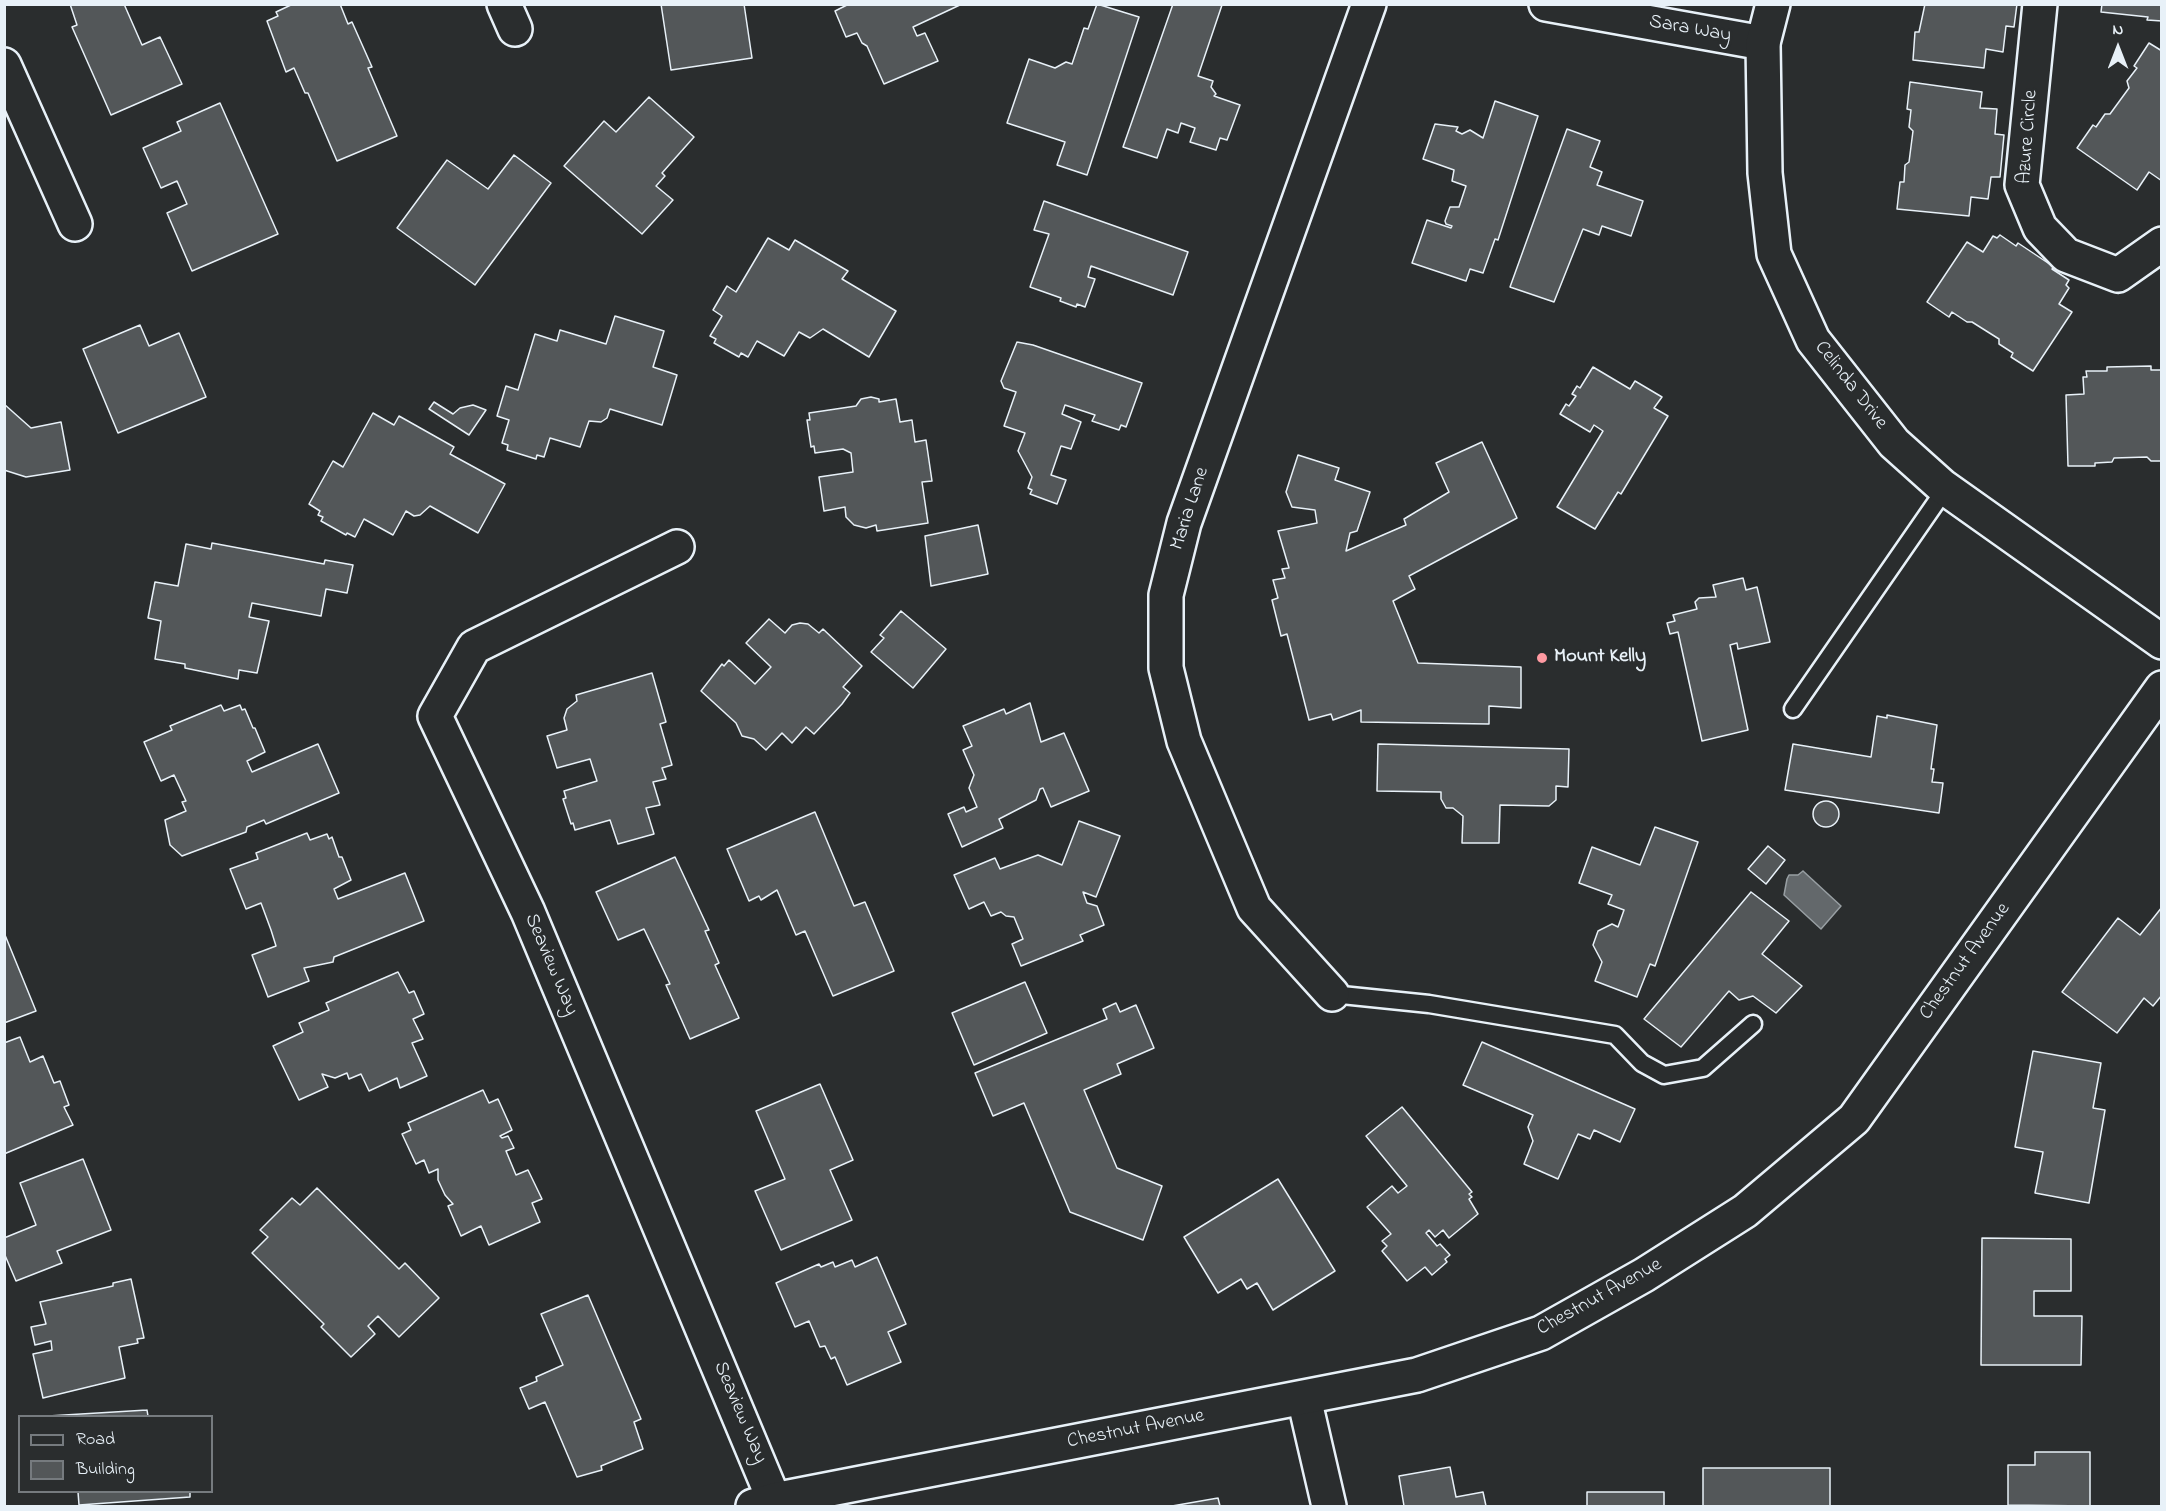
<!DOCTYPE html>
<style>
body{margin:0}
#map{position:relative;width:2166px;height:1511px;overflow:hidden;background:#2a2d2e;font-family:"Indie Flower",sans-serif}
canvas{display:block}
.frame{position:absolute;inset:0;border:6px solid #e8f1f8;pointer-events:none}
.legend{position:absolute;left:18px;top:1415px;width:195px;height:78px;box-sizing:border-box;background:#2a2d2e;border:2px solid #767b7f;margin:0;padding:8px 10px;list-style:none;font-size:18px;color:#e8f1f8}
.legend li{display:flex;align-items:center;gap:12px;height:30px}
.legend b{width:30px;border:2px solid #767b7f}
.north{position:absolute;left:2088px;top:18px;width:60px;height:60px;-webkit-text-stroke:4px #2a2d2e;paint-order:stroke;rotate:0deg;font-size:16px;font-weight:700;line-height:24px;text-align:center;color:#e8f1f8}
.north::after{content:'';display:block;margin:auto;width:21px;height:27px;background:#e8f1f8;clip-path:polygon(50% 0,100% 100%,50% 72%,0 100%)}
</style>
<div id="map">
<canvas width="2166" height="1511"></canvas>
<div class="frame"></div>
<ul class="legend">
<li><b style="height:8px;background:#2a2d2e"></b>Road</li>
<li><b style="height:16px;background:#535759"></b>Building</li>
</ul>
<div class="north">N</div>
</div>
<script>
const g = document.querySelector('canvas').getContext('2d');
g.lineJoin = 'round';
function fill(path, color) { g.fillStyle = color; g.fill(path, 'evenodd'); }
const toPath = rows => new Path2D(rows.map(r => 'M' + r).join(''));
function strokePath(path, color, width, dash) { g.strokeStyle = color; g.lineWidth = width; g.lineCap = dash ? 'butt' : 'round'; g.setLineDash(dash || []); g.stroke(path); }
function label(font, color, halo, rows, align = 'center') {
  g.font = font + ' "Indie Flower",sans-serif'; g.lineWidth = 5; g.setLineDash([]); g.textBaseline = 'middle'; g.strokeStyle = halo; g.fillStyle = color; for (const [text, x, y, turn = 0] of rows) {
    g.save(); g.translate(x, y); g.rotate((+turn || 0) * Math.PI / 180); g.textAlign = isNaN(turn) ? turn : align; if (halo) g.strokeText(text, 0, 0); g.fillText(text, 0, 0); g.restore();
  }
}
const water = toPath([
 [1803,871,1841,906,1821,929,1784,895,1787,879,1789,875,1798,875,1803,871]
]);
fill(water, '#63686b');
strokePath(water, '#989fa3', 1.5);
const building = toPath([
 [70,4,124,4,142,45,160,37,182,84,111,115,72,27,77,25,70,4],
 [293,4,340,4,348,24,352,22,372,67,368,68,397,136,337,161,308,93,305,93,294,68,286,72,267,21,278,16,276,12,293,4],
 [661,4,744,4,752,58,671,70,661,4],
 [849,4,962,4,913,27,917,36,925,33,938,61,884,84,867,46,862,43,857,33,846,37,835,11,849,4],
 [1097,4,1139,17,1087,175,1057,165,1065,142,1007,123,1029,59,1055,68,1066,62,1072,64,1084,28,1088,29,1097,4],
 [1173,4,1222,5,1198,76,1213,81,1211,87,1216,94,1214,96,1240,105,1227,140,1220,138,1216,150,1190,142,1195,128,1181,123,1178,133,1167,129,1157,158,1123,147,1173,4],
 [1925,4,2017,4,2014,27,2006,26,2003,52,1986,49,1984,68,1913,60,1915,32,1919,32,1925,4],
 [2102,4,2162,4,2162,21,2147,20,2148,17,2101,12,2102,4],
 [2149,43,2162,51,2162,181,2149,172,2137,190,2077,148,2093,125,2096,127,2105,114,2110,114,2129,88,2127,81,2137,68,2134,66,2149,43],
 [1910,82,1982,92,1980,108,1997,109,1995,134,2004,135,2000,177,1991,177,1988,199,1971,197,1969,216,1897,209,1900,182,1904,182,1905,165,1909,162,1913,131,1909,127,1911,110,1907,109,1910,82],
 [649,97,694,137,662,173,665,176,656,186,673,200,642,234,564,166,604,121,616,132,649,97],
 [1495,101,1538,116,1498,240,1495,239,1483,273,1470,269,1466,281,1412,263,1427,220,1451,228,1452,226,1446,224,1445,221,1450,207,1459,207,1466,186,1452,181,1454,170,1423,159,1435,124,1458,127,1456,131,1462,134,1470,130,1483,138,1495,101],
 [220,103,278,234,192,271,167,213,187,204,177,181,161,188,143,148,181,131,177,122,220,103],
 [1567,129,1600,141,1590,167,1602,172,1597,185,1643,201,1631,236,1602,226,1599,235,1583,229,1554,302,1510,287,1567,129],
 [514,155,551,183,475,285,397,228,447,160,488,189,514,155],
 [1044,201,1188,252,1173,295,1091,266,1088,277,1095,279,1085,307,1077,304,1076,307,1060,301,1061,298,1030,287,1049,234,1034,230,1044,201],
 [2000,235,2016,246,2018,243,2054,267,2052,269,2069,280,2066,285,2069,288,2059,304,2072,312,2033,371,2011,357,2013,353,1999,344,1999,339,1972,322,1967,322,1952,312,1949,317,1927,302,1967,242,1983,252,1993,236,1997,238,2000,235],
 [768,238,789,250,795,240,848,271,842,279,896,311,869,357,823,329,810,338,799,332,784,356,757,341,748,357,741,353,739,357,714,343,716,339,710,336,722,316,713,310,727,286,736,292,768,238],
 [615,316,664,331,653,367,677,375,662,425,610,409,607,418,601,422,589,421,580,447,550,438,544,457,537,455,536,459,507,450,508,445,502,443,509,420,497,416,506,386,518,390,535,334,557,341,560,330,606,344,615,316],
 [140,325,149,346,179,333,206,397,118,433,83,349,140,325],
 [1017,342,1033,345,1142,383,1126,427,1121,425,1119,430,1092,421,1095,415,1065,405,1062,414,1081,422,1071,449,1061,446,1051,475,1066,480,1057,504,1030,494,1032,490,1028,488,1032,477,1018,451,1025,433,1004,426,1016,392,1004,388,1001,381,1017,342],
 [2151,366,2151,370,2162,370,2162,461,2151,461,2147,457,2114,458,2112,462,2095,463,2095,466,2068,466,2066,395,2084,394,2083,377,2087,377,2086,371,2107,371,2107,367,2151,366],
 [1593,367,1630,389,1635,381,1662,397,1654,408,1668,416,1621,494,1618,492,1595,529,1557,507,1603,431,1594,425,1590,432,1560,414,1566,404,1569,406,1576,396,1572,394,1577,386,1580,388,1593,367],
 [871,397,879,399,879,402,896,399,900,422,912,420,915,442,926,440,932,481,922,482,928,523,877,531,876,525,866,528,854,525,846,517,845,507,824,511,819,477,853,472,851,453,843,449,815,453,814,446,811,447,807,420,810,420,809,413,856,406,861,399,871,397],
 [434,402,453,414,460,408,473,405,486,410,469,435,429,409,434,402],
 [4,404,31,428,61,422,70,470,26,477,4,470,4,404],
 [373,413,394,425,399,416,454,447,450,454,505,484,478,533,430,506,420,515,414,516,406,511,393,535,364,519,355,537,347,533,346,535,321,521,323,517,318,515,320,511,309,504,333,461,343,467,373,413],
 [1482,442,1517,518,1409,576,1415,589,1393,601,1418,663,1521,667,1521,708,1489,706,1489,724,1361,722,1361,710,1333,720,1331,714,1309,720,1287,634,1281,636,1272,600,1278,598,1273,580,1285,578,1282,569,1289,568,1278,531,1317,523,1315,510,1292,507,1286,492,1298,455,1339,468,1335,480,1370,492,1357,531,1350,533,1346,551,1406,525,1404,519,1449,492,1436,463,1482,442],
 [978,525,988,574,931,586,925,536,978,525],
 [212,543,324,564,325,560,353,565,347,593,326,589,321,616,252,603,249,617,269,621,257,673,239,670,238,679,185,668,185,664,155,659,161,621,148,618,155,582,178,586,186,544,211,549,212,543],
 [1743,578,1746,590,1757,587,1770,642,1738,649,1737,643,1730,645,1748,730,1702,741,1678,632,1670,634,1667,623,1675,621,1673,615,1697,609,1695,602,1699,598,1716,597,1713,585,1743,578],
 [901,611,946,649,913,688,871,652,884,638,880,635,901,611],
 [769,619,785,633,792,625,800,623,808,624,819,633,823,629,862,666,843,687,850,693,842,704,814,734,806,727,792,743,782,733,766,750,754,739,742,736,736,723,701,691,722,664,724,666,729,660,755,684,771,667,746,643,769,619],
 [652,673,666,722,660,724,672,765,662,768,666,779,653,782,660,805,646,808,654,834,618,844,610,820,575,830,573,823,571,824,563,799,566,798,564,791,597,781,590,759,557,768,547,736,567,730,564,718,567,709,577,701,576,695,652,673],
 [1030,703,1041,742,1064,733,1089,791,1051,807,1043,788,1040,789,1036,800,999,819,1003,828,962,847,948,814,964,807,966,812,977,807,969,788,974,775,963,750,972,746,963,726,1004,709,1006,714,1030,703],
 [221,705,224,711,240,705,242,710,245,709,253,728,255,728,265,752,247,761,252,772,318,744,339,793,266,824,264,820,247,827,246,832,182,856,170,845,165,820,186,811,182,802,186,801,174,775,161,781,144,742,172,730,170,726,221,705],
 [1887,715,1937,725,1931,769,1934,769,1932,782,1943,783,1939,813,1785,790,1793,744,1871,757,1877,716,1887,718,1887,715],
 [1378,744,1569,749,1568,787,1556,786,1556,800,1549,806,1500,805,1499,843,1462,843,1463,816,1453,808,1446,808,1441,799,1441,792,1377,791,1378,744],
 '1813 814a13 13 0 1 1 26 0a13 13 0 1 1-26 0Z',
 [815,812,854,906,865,902,894,971,833,996,805,931,796,935,777,890,761,900,759,896,749,901,727,849,815,812],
 [1079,821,1120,836,1096,897,1083,892,1087,903,1097,906,1104,925,1080,935,1083,941,1021,966,1012,944,1023,939,1014,917,1006,916,1001,912,991,916,984,902,969,909,954,875,995,858,1000,869,1038,855,1062,865,1079,821],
 [1655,827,1698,842,1655,966,1650,964,1637,997,1595,981,1602,962,1593,945,1598,931,1612,924,1618,927,1624,910,1608,904,1612,895,1579,883,1592,847,1640,865,1655,827],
 [307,833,310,840,327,834,329,839,332,837,339,857,342,857,351,880,334,889,338,899,405,873,424,921,334,957,333,962,304,968,309,981,268,997,252,955,276,946,271,930,261,903,246,909,230,869,258,859,256,853,307,833],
 [1768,846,1785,860,1766,884,1748,869,1768,846],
 [675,857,709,930,705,931,719,963,715,965,739,1018,690,1039,666,985,670,984,644,929,618,940,596,892,675,857],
 [1751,892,1789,921,1762,954,1802,986,1776,1013,1753,996,1739,1000,1729,991,1681,1047,1644,1019,1751,892],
 [2162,907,2162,995,2153,1006,2144,998,2117,1033,2062,992,2118,918,2140,935,2162,907],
 [5,935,36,1011,4,1023,4,936,5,935],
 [398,972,409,993,414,991,424,1014,413,1019,423,1039,412,1043,427,1076,400,1088,397,1078,369,1091,361,1074,349,1079,347,1073,335,1078,322,1074,328,1087,299,1100,273,1046,303,1032,299,1023,329,1010,326,1003,398,972],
 [1025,982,1047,1033,974,1065,952,1013,1025,982],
 [1116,1003,1120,1012,1136,1005,1154,1048,1117,1064,1121,1074,1084,1090,1117,1168,1162,1186,1143,1240,1070,1212,1024,1103,993,1116,975,1073,1107,1019,1103,1009,1116,1003],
 [20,1037,30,1062,43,1056,54,1083,60,1081,69,1105,64,1107,73,1125,4,1154,4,1043,20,1037],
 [1482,1042,1635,1109,1620,1142,1594,1130,1590,1139,1578,1134,1558,1179,1524,1164,1533,1141,1528,1127,1533,1115,1463,1085,1482,1042],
 [2033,1051,2101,1063,2093,1108,2105,1110,2089,1203,2035,1193,2043,1152,2015,1147,2033,1051],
 [820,1084,853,1160,830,1170,852,1220,781,1250,755,1191,785,1179,756,1111,820,1084],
 [483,1090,489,1103,498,1099,512,1130,500,1136,502,1138,508,1136,514,1148,506,1151,516,1175,528,1170,542,1199,532,1203,540,1222,489,1245,481,1226,461,1236,448,1206,453,1204,445,1195,438,1180,438,1169,429,1173,424,1160,416,1164,402,1134,411,1130,408,1123,483,1090],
 [1402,1107,1472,1192,1469,1194,1472,1197,1469,1199,1478,1214,1449,1238,1443,1230,1435,1237,1429,1230,1426,1233,1437,1246,1440,1244,1450,1255,1445,1259,1447,1262,1432,1275,1425,1267,1407,1281,1382,1251,1387,1246,1382,1241,1391,1234,1367,1207,1392,1186,1398,1193,1407,1186,1366,1136,1402,1107],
 [83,1159,111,1230,57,1251,62,1263,16,1281,4,1253,4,1238,36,1225,20,1183,83,1159],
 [1278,1179,1335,1271,1273,1310,1257,1283,1247,1289,1241,1279,1218,1293,1184,1237,1278,1179],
 [317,1188,399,1269,405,1263,439,1298,399,1337,378,1316,368,1326,375,1334,351,1357,321,1327,324,1324,252,1253,268,1237,260,1230,292,1198,300,1205,317,1188],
 [1982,1238,2071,1239,2071,1291,2034,1291,2034,1316,2082,1316,2081,1365,1981,1365,1982,1238],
 [877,1257,906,1324,888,1332,901,1362,847,1385,835,1357,831,1359,825,1346,820,1347,809,1321,795,1327,776,1283,819,1264,821,1267,833,1262,835,1267,852,1260,855,1267,877,1257],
 [131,1279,144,1338,137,1339,138,1343,119,1347,125,1378,43,1398,33,1354,52,1350,51,1341,35,1345,31,1327,46,1324,40,1302,113,1286,113,1283,131,1279],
 [588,1295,641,1419,634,1422,643,1449,601,1466,602,1470,577,1477,545,1402,529,1409,520,1388,537,1381,536,1377,563,1365,541,1314,588,1295],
 [147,1410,148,1416,48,1416,147,1410],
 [2035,1452,2090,1452,2090,1506,2008,1505,2008,1465,2035,1465,2035,1452],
 [1450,1467,1456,1497,1483,1492,1486,1506,1404,1506,1399,1476,1450,1467],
 [1703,1468,1830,1468,1830,1506,1703,1506,1703,1468],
 [78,1492,190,1492,190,1497,79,1505,78,1492],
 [1587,1492,1664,1492,1664,1506,1587,1506,1587,1492],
 [1218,1498,1220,1506,1172,1506,1218,1498]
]);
fill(building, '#535759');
strokePath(building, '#e8f1f8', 1.5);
const lane = toPath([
 [1793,709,1946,488],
 [1332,994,1429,1004,1615,1035,1642,1063,1664,1075,1703,1068,1753,1024]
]);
const street = toPath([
 [504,4,515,29],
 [1546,4,1763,43],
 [2040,4,2022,185,2040,228,2066,255,2118,275,2162,244],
 [4,65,75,224],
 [677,547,474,647,435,716,528,912,774,1500],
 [1332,994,1254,908,1184,741,1166,668,1166,595,1184,523,1369,4],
 [1304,1398,1329,1506]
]);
const secondary = toPath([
 [1773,4,1763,43,1765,173,1774,254,1813,340,1894,443,1942,486,2162,642],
 [753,1506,774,1500,1417,1375,1541,1333,1644,1275,1745,1211,1854,1119,2162,688]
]);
strokePath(lane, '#e8f1f8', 21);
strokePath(street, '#e8f1f8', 38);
strokePath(secondary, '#e8f1f8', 38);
strokePath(lane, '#2a2d2e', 16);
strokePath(street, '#2a2d2e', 33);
strokePath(secondary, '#2a2d2e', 33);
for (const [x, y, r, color] of [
 [1542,658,6,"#ff9aa2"]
]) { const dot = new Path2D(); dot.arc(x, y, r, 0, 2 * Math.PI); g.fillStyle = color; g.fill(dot); strokePath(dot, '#2a2d2e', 2); }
label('20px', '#e8f1f8', '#2a2d2e', [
 ["Sara Way",1690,30,10],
 ["Azure Circle",2029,137,-86],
 ["Celinda Drive",1850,386,52],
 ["Maria Lane",1191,509,-72],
 ["Chestnut Avenue",1966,962,-54],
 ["Seaview Way",550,965,67],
 ["Chestnut Avenue",1600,1298,-29],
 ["Seaview Way",739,1413,67],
 ["Chestnut Avenue",1136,1430,-11]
]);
label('bold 20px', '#e8f1f8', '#2a2d2e', [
 ["Mount Kelly",1554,658]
], 'left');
</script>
